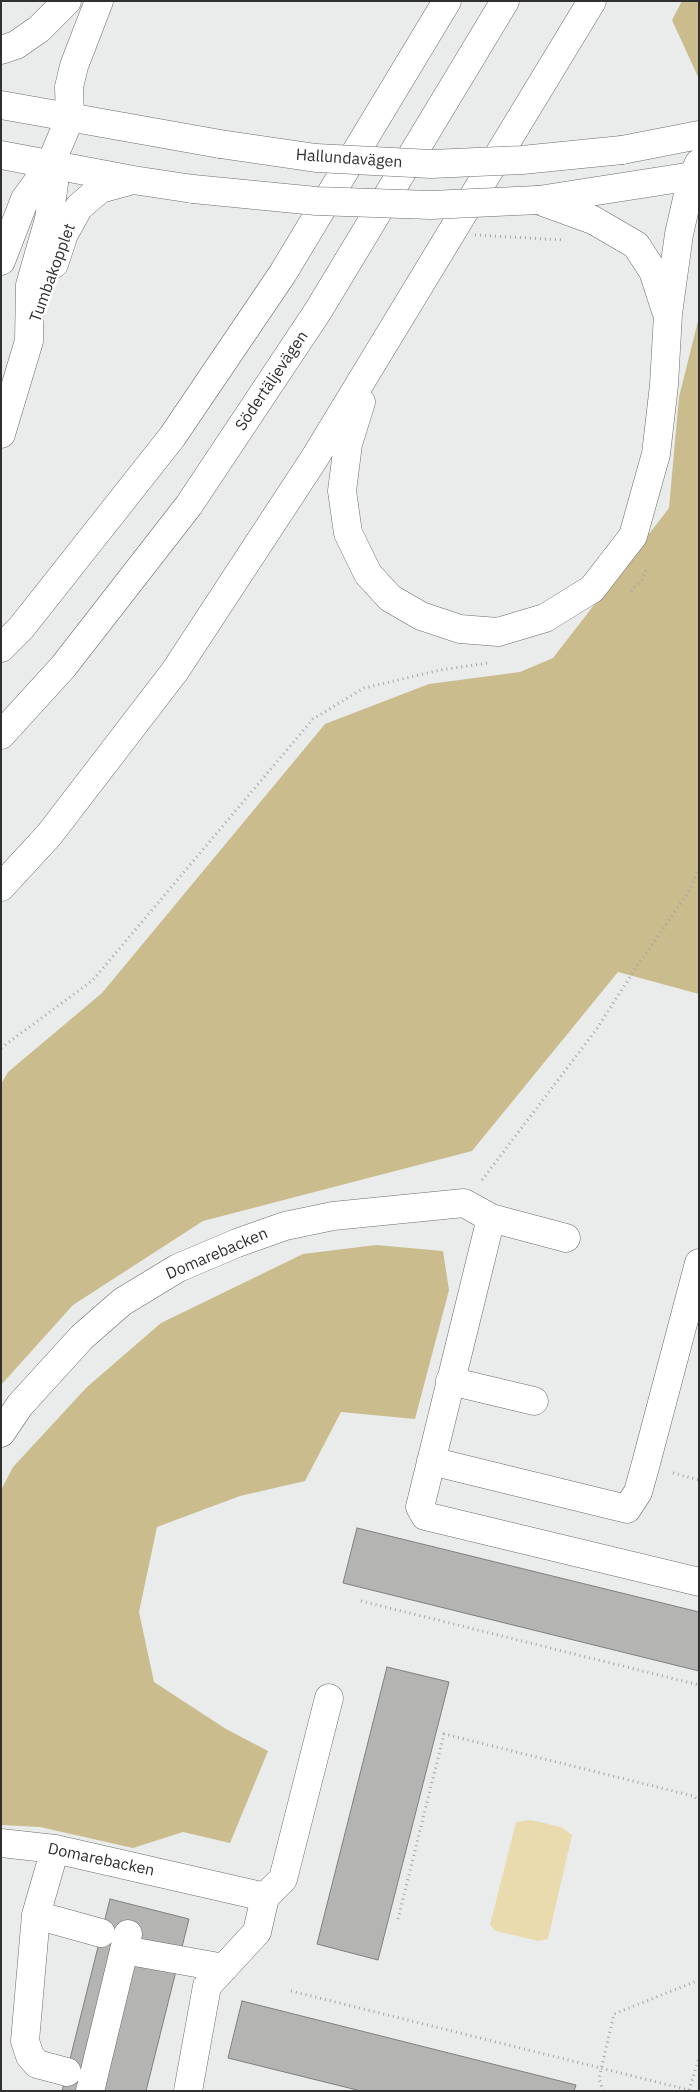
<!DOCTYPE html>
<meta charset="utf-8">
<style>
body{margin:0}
#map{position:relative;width:700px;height:2092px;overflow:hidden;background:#e9ecea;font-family:"IBM Plex Sans",sans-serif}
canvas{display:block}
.frame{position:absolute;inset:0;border:2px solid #2f302f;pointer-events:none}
</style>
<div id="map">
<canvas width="700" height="2092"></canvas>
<div class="frame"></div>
</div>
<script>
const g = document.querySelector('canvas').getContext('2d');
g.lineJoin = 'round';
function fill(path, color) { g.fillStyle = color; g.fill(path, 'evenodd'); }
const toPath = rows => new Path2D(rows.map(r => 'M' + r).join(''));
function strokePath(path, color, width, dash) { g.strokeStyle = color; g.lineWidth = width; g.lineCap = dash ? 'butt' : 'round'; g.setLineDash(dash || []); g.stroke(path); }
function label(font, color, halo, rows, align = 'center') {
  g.font = font + ' "IBM Plex Sans",sans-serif'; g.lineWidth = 5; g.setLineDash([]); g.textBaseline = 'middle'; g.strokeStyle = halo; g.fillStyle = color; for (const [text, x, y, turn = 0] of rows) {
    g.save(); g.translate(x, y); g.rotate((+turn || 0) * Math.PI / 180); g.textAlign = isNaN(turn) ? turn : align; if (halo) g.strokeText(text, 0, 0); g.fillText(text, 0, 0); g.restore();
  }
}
fill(toPath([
 [531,1820,561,1827,572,1835,548,1939,538,1941,496,1931,490,1925,516,1822]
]), '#eadbae');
fill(toPath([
 [682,1,699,1,699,79,672,20],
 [699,317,699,994,618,972,472,1151,203,1221,73,1305,1,1385,1,1084,8,1072,102,993,325,724,429,684,520,672,553,658,669,508,679,397],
 [376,1245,443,1251,449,1290,415,1419,341,1412,305,1481,240,1496,157,1527,139,1612,154,1682,226,1729,268,1751,230,1843,183,1832,133,1848,40,1827,1,1825,1,1490,13,1467,87,1387,161,1323,303,1254]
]), '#cbbc8e');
const building = toPath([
 [357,1528,699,1612,699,1671,343,1583,357,1528],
 [387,1667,449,1682,378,1960,317,1944,387,1667],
 [110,1899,189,1919,146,2091,62,2091,110,1899],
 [242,2001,576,2085,574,2091,361,2091,228,2058,242,2001]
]);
fill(building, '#b4b5b2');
strokePath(building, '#7f807d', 1);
const minor = toPath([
 [491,1218,566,1238],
 [450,1381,534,1401],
 [1,1433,20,1405,82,1337,122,1302,178,1268,237,1243,285,1226,333,1216,464,1203,491,1218,420,1507,425,1516,699,1582],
 [431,1461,627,1509,638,1492,645,1467,699,1263],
 [1,1843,55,1849,265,1897,257,1932,207,1986,188,2091],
 [55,1849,36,1915,25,2041,30,2056,37,2064,67,2072],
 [265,1897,283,1879,329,1698],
 [36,1915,101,1933],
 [124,1950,224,1968],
 [90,2091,128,1934]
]);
const major = toPath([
 [1,105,220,144],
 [622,150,699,135],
 [1,155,133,180,193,189],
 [538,200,593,220,636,245,653,271,666,311],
 [539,200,699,175],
 [1,261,25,199,50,165,70,118],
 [54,264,64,234,79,207,100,189,133,180],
 [361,402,348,444,342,491,348,533,368,574,390,598,421,616,460,629,498,632,545,618,592,589,633,536,656,454,664,385,668,314,679,234,692,177,699,163],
 [1,434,29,341,30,285,49,219,54,183,50,165],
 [1,887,49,835,175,671,314,459,592,1]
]);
const highway = toPath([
 [1,50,16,45,39,29,67,1],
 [70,118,69,87,74,66,99,1],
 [1,648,21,628,172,437,283,273,447,1],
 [1,735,63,667,189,505,318,311,505,1]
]);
strokePath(minor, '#6a6c6b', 29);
strokePath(major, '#6a6c6b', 29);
strokePath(highway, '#6a6c6b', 29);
strokePath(toPath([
 [631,591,642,580,646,570],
 [1,1048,93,980,313,719,364,688,440,670,488,663],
 [482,1180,596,1030,637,966,688,893,699,868],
 [673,1473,699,1480],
 [361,1601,699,1685],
 [398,1919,444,1734,693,1796,699,1800],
 [291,1991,689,2090],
 [689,2090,699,2058],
 [603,2091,599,2078,614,2014,699,1980]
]), '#a4a6a5', 3, [1, 4]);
strokePath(minor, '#fff', 28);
strokePath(major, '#fff', 28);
strokePath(highway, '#fff', 28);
const majorBridge = toPath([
 [220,144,316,158,431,164,522,160,622,150],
 [193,189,316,201,431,205,538,200]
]);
strokePath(majorBridge, '#6a6c6b', 29, []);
strokePath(toPath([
 [475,235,564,240]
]), '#a4a6a5', 3, [1, 4]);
strokePath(majorBridge, '#fff', 28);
label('16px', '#2f302f', '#fff', [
 ["Hallundavägen",349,159,4],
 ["Tumbakopplet",53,273,-70],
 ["Södertäljevägen",272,381,-56],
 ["Domarebacken",217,1254,-23],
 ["Domarebacken",101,1860,12]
]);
</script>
